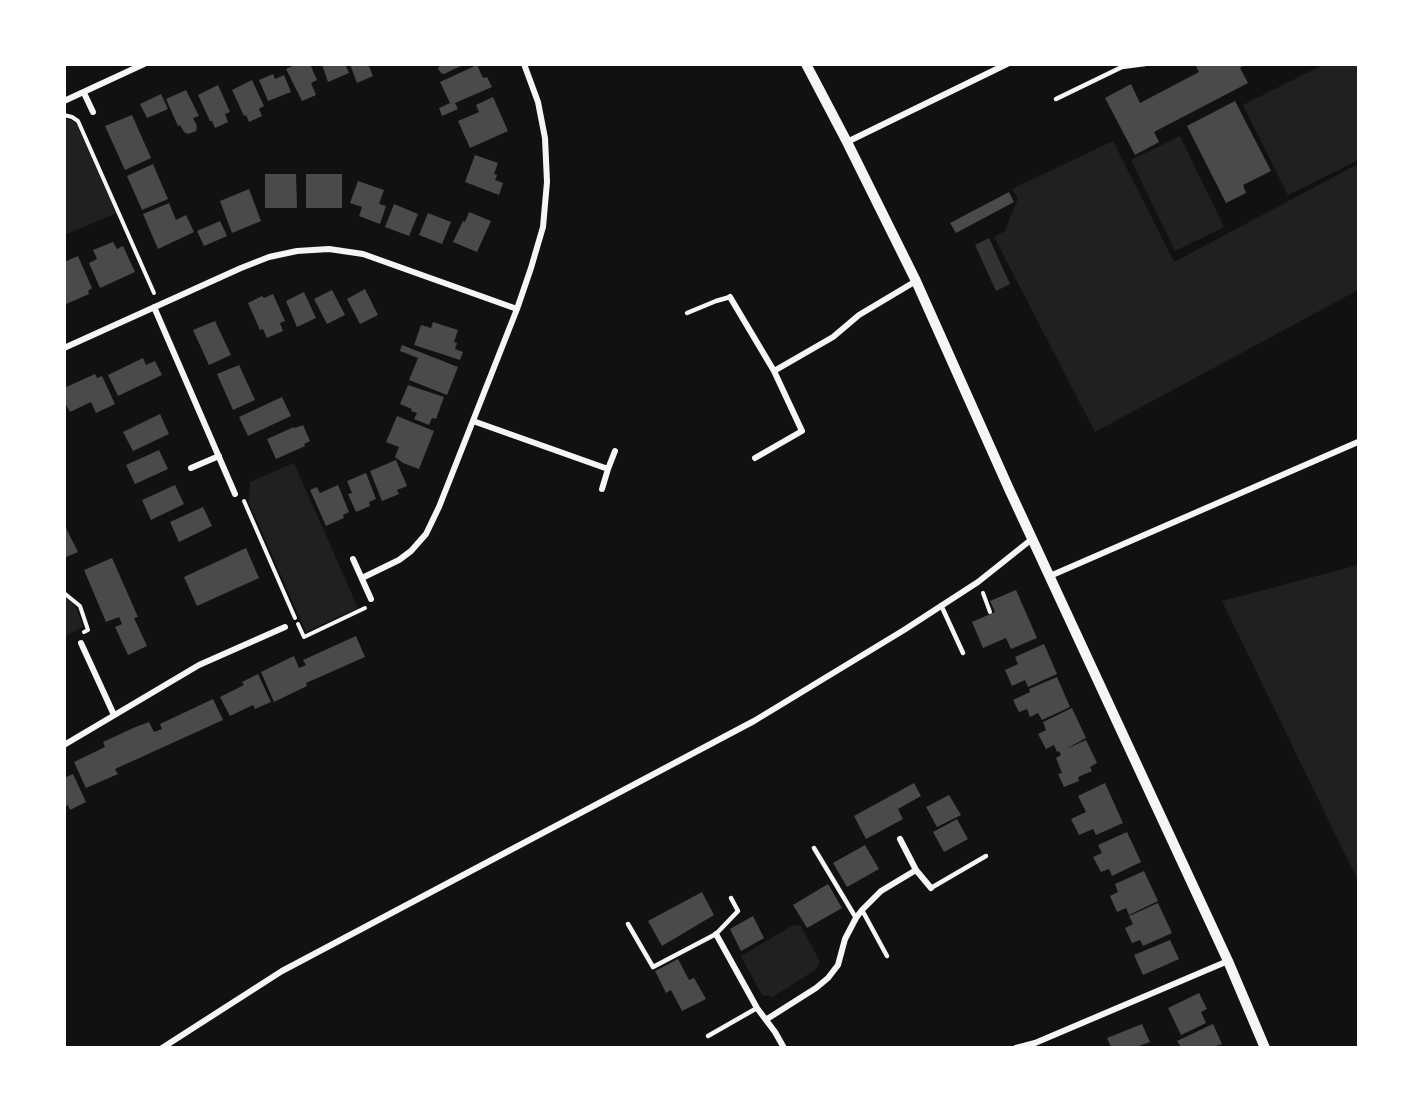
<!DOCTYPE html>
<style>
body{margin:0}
#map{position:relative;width:1423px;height:1112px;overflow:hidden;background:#111;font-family:"Exo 2",sans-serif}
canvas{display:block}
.frame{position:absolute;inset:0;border:66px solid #fff;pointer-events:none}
</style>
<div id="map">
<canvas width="1423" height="1112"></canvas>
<div class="frame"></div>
</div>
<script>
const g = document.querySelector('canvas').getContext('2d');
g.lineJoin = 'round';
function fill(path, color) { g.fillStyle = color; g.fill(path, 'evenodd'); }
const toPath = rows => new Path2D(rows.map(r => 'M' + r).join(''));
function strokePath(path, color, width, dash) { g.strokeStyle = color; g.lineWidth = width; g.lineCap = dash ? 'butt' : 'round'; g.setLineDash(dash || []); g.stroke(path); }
fill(toPath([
 [1325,64,1358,65,1358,160,1288,195,1243,105],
 [65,118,76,123,117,213,65,235],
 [1180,136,1224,227,1175,251,1131,160],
 [1113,141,1174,262,1358,164,1358,290,1095,432,994,237,1005,231,1018,198,1012,189],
 [294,463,358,608,306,632,249,503,250,482],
 [1358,565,1358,881,1222,601],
 [65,596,76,607,83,627,65,636],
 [793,925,801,926,820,962,815,970,773,997,762,995,741,956]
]), '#202020');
fill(toPath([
 [989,238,1010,284,996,291,975,245]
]), '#333');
fill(toPath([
 [297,64,310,64,317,80,311,83,316,95,302,101,286,69],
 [322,64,345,64,349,73,328,82],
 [350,64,368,64,373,76,357,83],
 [465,64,444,74,441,73,438,69,440,64],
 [1195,64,1246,64,1240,68,1248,83,1154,132,1159,142,1135,155,1105,98,1131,84,1140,103,1199,72],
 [477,65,483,78,487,77,492,87,455,103,458,109,442,116,439,108,450,103,440,82],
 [273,74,275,79,284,75,291,92,268,101,259,80],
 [252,80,264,106,259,109,262,116,249,122,246,115,244,116,232,90],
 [218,85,230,112,225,114,228,122,215,128,212,121,210,121,198,95],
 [186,90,199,116,193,118,197,126,196,131,188,134,184,132,180,125,178,126,166,99],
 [161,94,168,109,147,118,140,104],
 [493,97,508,131,470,148,458,121,479,112,476,105],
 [1235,101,1271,171,1243,185,1246,193,1226,203,1187,126],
 [132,115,151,158,125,170,105,126],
 [475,155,498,163,494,174,497,175,495,180,503,183,499,195,465,182],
 [153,164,168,199,142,210,127,176],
 [265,174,296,174,297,208,265,208],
 [306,174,342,174,342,208,306,208],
 [358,181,384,190,379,204,386,206,380,224,359,216,362,207,350,203],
 [249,189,261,221,232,233,220,201],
 [1009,192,1014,202,956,233,950,223],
 [169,203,176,220,186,215,194,232,158,249,143,214],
 [394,204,418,214,409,236,385,227],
 [469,212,491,221,477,252,453,242,463,221,465,222],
 [428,213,451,222,442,244,419,235],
 [220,221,227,236,204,246,197,231],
 [113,242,117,249,123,246,135,272,100,288,89,263,97,259,93,250],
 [78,256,92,288,88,291,89,294,64,305,64,262],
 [365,289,378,315,360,324,347,299],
 [332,290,345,315,327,324,314,299],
 [304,292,316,318,297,327,286,301],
 [273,294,285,321,280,323,283,331,267,338,263,329,260,330,248,303,262,296,264,298],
 [215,321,231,355,209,365,193,330],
 [433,322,458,330,454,342,457,343,455,349,463,352,460,360,414,345,421,325,431,328],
 [402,345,458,367,447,395,409,380,418,358,400,351],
 [143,358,146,365,155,361,162,375,118,396,108,375],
 [239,365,255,400,233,410,217,374],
 [95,374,97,378,102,376,115,404,96,413,91,402,70,412,64,401,64,388],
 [408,385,444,397,436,419,432,418,429,425,414,419,417,413,411,411,412,409,400,404],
 [282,397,291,416,248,436,239,417],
 [160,414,169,434,133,451,123,432],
 [397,416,434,431,419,469,403,463,395,457,399,447,386,442],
 [303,425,310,441,304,444,305,446,276,459,267,439,294,427,295,428],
 [159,450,168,469,135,484,126,465],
 [396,460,407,486,397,490,399,494,382,501,370,471],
 [366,473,376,499,369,502,370,506,356,512,348,494,352,493,347,481],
 [175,485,184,504,151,520,142,500],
 [338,485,349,512,343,515,344,518,326,526,310,490,317,487,320,493],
 [203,507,212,526,179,542,170,522],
 [64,524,78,552,64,558],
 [246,548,259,578,197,606,184,577],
 [112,558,138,617,134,618,147,646,128,655,115,627,122,624,119,617,106,622,84,570],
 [1016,590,1037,638,1011,649,1006,638,983,648,972,622,995,612,990,601],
 [356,636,365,657,306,683,307,686,274,702,261,672,294,656,299,668,306,665,303,660],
 [1044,644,1057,674,1028,687,1025,680,1012,686,1005,670,1018,664,1015,657],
 [258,674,271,702,255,709,253,705,230,716,220,697,244,685,242,682],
 [1057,677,1070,707,1042,720,1038,713,1030,717,1027,709,1019,712,1013,700,1030,692,1029,689],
 [213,699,223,720,115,769,118,774,86,788,74,762,105,747,103,742,133,728,149,722,154,732,162,729,160,724],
 [1072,708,1086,738,1066,749,1086,740,1097,763,1090,767,1092,771,1078,777,1079,781,1064,787,1058,774,1062,773,1056,758,1061,755,1059,751,1057,752,1054,745,1046,749,1038,734,1046,730,1043,722],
 [73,774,86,802,70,810,68,805,64,807,64,778],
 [914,783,921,796,898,809,903,819,866,839,854,816],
 [1105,783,1123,823,1096,835,1093,829,1079,835,1071,819,1086,812,1078,796],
 [949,795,961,815,937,827,926,807],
 [957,819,968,839,944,852,933,832],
 [1127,832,1141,862,1112,876,1109,869,1101,872,1093,857,1102,853,1098,845],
 [865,845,879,869,847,887,833,863],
 [1144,871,1158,901,1129,915,1126,908,1117,912,1110,896,1118,892,1115,884],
 [828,884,842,908,807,928,793,905],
 [702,892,714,915,662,946,648,921],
 [1158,903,1172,933,1143,946,1140,940,1132,943,1125,928,1133,924,1129,916],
 [753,916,764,938,741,951,730,929],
 [1170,940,1179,959,1143,975,1134,955],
 [678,959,689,980,694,978,706,999,682,1011,671,990,666,993,655,971],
 [1199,993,1207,1009,1201,1012,1206,1023,1181,1035,1168,1008],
 [1142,1024,1150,1042,1136,1047,1111,1047,1107,1038],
 [1213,1024,1222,1044,1214,1047,1181,1047,1177,1041]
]), '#4a4a4a');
strokePath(toPath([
 [64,115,72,117,78,121,154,293],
 [244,501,295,618],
 [64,593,80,606,88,630,84,632],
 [983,593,990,612],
 [298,624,304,637,365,608]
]), '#f5f5f5', 4);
strokePath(toPath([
 [1121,64,1122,67,1145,64],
 [1056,99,1122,67],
 [687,313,716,301,730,297],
 [941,605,963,653],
 [814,848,856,918],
 [931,888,986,856],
 [862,910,887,956],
 [628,924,653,967,716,934,738,911,731,898],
 [708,1036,757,1008]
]), '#f5f5f5', 4.5);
strokePath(toPath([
 [84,93,93,112],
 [64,101,144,64],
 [847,142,1007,64],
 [730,297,774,371,802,431,755,458],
 [154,307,235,494],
 [64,348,241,268,269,257,297,251,329,249,363,254,517,309],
 [774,371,833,337,859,315,916,281],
 [473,421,608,469,615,451],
 [191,468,219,456],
 [602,489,608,469],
 [353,559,371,599],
 [1050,576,1358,442],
 [362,578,399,560,411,551,426,534,439,507,517,309,531,268,543,227,547,182,545,138,538,102,524,64],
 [81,643,114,715],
 [64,745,199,665,285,627],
 [900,839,916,870,931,888],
 [716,934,757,1008,775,1032,784,1048],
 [767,1019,816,988,828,978,838,965,845,939,856,918,862,910,881,891,916,870],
 [162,1048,282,971,754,721,904,630,978,582,1032,539],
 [1016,1048,1035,1043,1228,961]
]), '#f5f5f5', 6);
strokePath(toPath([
 [806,64,847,142,916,281,1009,489,1228,961,1265,1048]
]), '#f5f5f5', 10);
</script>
